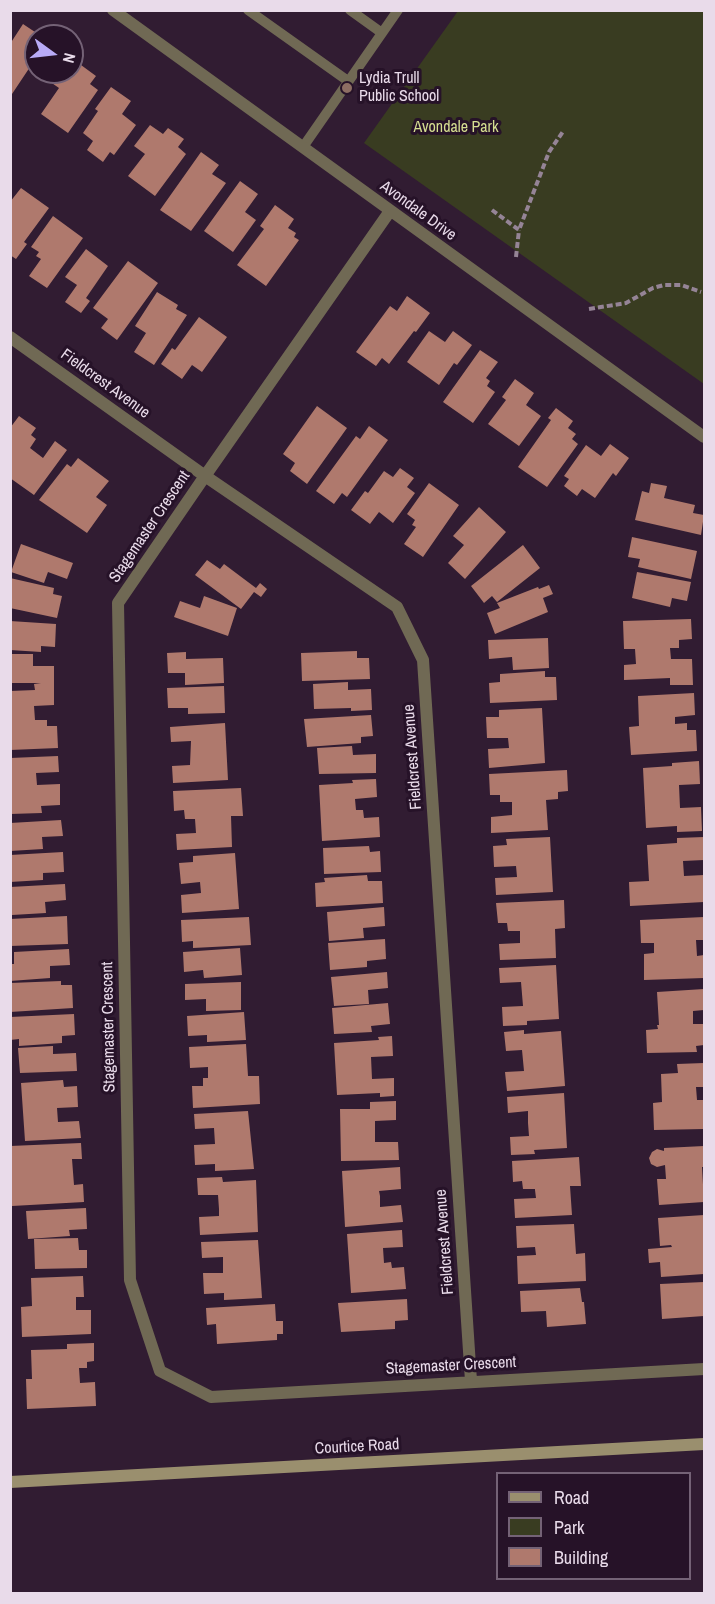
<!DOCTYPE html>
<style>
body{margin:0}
#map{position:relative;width:715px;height:1604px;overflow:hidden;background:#311c32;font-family:"Archivo Narrow",sans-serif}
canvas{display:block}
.frame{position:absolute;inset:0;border:12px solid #e9dbea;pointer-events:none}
.legend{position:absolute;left:496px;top:1472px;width:195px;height:108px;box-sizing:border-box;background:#261228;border:2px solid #746276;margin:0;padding:8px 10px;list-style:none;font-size:18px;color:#e9dbea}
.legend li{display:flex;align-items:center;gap:12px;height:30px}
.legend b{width:30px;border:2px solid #746276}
.north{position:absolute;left:24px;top:24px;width:60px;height:60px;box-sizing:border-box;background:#261228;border:2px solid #746276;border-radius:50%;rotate:105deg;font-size:16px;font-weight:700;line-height:24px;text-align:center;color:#e9dbea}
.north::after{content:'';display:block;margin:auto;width:21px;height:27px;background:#b9abf7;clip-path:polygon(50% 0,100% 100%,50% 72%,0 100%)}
</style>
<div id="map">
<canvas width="715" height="1604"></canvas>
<div class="frame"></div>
<ul class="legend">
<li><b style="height:8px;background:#9a8f6e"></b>Road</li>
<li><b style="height:16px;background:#393c21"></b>Park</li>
<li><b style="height:16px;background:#af796d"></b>Building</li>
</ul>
<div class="north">N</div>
</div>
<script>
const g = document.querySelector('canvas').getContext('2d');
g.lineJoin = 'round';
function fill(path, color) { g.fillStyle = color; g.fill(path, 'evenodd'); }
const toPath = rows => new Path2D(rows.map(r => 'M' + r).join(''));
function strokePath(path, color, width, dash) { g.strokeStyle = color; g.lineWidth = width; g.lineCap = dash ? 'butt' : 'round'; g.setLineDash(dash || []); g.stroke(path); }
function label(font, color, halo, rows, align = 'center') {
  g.font = font + ' "Archivo Narrow",sans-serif'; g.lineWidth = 6; g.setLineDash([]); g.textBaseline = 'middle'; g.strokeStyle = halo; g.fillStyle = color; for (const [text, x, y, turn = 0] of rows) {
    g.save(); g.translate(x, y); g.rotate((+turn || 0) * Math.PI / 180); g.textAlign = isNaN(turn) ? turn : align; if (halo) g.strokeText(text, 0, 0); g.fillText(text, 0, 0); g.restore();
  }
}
fill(toPath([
 [458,11,704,11,704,384,364,143]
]), '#393c21');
fill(toPath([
 [23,24,41,36,36,36,36,58,10,97,10,44],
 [81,65,96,76,90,84,98,90,68,133,41,114,59,88,46,79,52,72,72,72,72,67,77,70],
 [111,87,131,101,122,114,136,125,114,155,110,152,103,162,87,150,93,141,83,133,98,111,95,109],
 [150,125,163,134,168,128,184,139,178,147,186,154,155,196,128,176,145,154,134,146],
 [201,152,219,165,212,174,226,183,191,231,160,210],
 [240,181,258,194,245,212,256,220,233,252,204,231],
 [21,188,49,208,24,242,27,244,16,259,10,255,10,202],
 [275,205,294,219,288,228,296,233,294,237,299,240,266,286,237,265,264,229,260,226],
 [53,216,83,238,47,288,29,276,41,259,36,256,39,252,31,247],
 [86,249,108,266,86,298,90,301,81,313,65,302,77,285,65,277],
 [128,261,158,283,117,340,101,328,108,319,93,308],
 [157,292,178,305,176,309,187,315,154,365,134,352,146,333,135,326],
 [407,296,430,313,416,332,414,331,389,364,382,358,376,366,356,352,390,306,397,311],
 [199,317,227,337,202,372,192,365,182,379,161,364,172,348,175,350],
 [429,331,445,342,453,331,472,345,457,365,454,363,439,385,407,362],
 [480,350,498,362,486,378,490,381,487,386,495,392,473,423,443,402],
 [515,379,534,393,526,405,541,416,519,446,488,424,506,400,502,397],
 [317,406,347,428,307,484,290,471,295,463,283,454],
 [556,408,573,421,568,428,576,434,572,439,578,444,547,487,518,467,551,420,548,418],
 [19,416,36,428,31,435,36,439,30,448,43,458,55,441,67,450,34,495,10,478,10,428],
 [369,426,388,440,347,497,342,493,334,504,316,491,356,436,360,439],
 [610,444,629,458,616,476,613,473,595,498,582,489,577,496,564,486,569,479,564,476,586,445,601,456],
 [78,458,109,481,96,497,107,505,87,533,39,500,67,464,71,467],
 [400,468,414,478,407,487,415,493,393,523,379,512,370,524,351,510,365,491,368,493,384,471,393,477],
 [429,483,459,505,423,557,404,544,416,527,412,525,415,520,407,514],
 [651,483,667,486,664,498,695,505,693,513,704,515,701,535,635,520,642,491,649,493],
 [479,507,506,532,465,579,448,563,464,545,453,536],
 [632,537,697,551,691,579,638,567,640,559,628,557],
 [21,544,73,563,67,579,48,572,44,583,11,572],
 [523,545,540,568,497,602,492,596,484,603,471,586],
 [207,560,220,569,224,564,256,588,260,583,267,589,261,597,254,592,241,609,195,575],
 [637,572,691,582,687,601,672,598,670,607,632,598],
 [10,578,54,588,53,594,62,596,57,618,10,608],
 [549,585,553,594,543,598,548,612,495,634,487,613,500,608,497,603,538,587,539,589],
 [204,596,237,608,228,636,174,617,180,601,200,608],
 [691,619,692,639,679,640,679,648,670,648,671,659,692,659,693,685,670,685,670,678,624,680,624,665,636,664,635,649,624,649,623,621],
 [10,621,56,624,55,647,41,646,41,652,10,650],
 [548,638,549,668,513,670,512,657,489,659,488,640],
 [357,651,357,658,369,658,370,679,302,681,301,653],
 [186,652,186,659,223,658,224,683,185,685,185,673,168,673,167,653],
 [10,654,33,654,33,666,54,666,54,705,34,706,35,720,47,720,47,726,57,726,58,748,10,750,10,691,35,690,34,684,41,683,10,683],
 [545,671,545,677,556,677,557,700,490,703,489,683,500,682,500,674],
 [348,682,348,690,371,689,372,710,351,711,351,708,314,709,313,684],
 [224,686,225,713,188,714,188,708,168,708,167,688],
 [694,693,695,715,675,717,675,724,687,723,687,730,696,730,697,751,631,755,629,727,639,726,638,696],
 [542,708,545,763,489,768,488,749,509,748,508,738,487,738,486,717,499,717,499,710],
 [371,715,373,736,361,737,361,743,307,747,304,719],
 [225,723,228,780,173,783,172,766,190,765,191,741,171,742,170,727],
 [352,746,353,755,376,754,376,773,319,774,317,748],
 [58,756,59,772,36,773,37,785,60,784,60,805,41,806,42,813,10,814,10,758],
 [699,761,700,784,679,785,680,808,701,807,702,831,677,832,677,826,646,828,643,768,672,766,672,763],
 [567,770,568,791,558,792,558,799,546,800,548,830,491,833,491,817,512,815,512,802,500,802,500,795,490,795,489,774],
 [376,779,377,797,355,799,356,810,363,810,364,818,379,817,380,837,322,841,319,785,353,783,352,780],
 [241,788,243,816,231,816,232,847,177,850,176,834,196,833,195,819,185,819,184,810,174,811,173,791],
 [61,820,63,836,42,837,43,849,10,851,10,823],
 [550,837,553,892,496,895,495,878,517,877,516,866,494,867,493,846,507,845,506,839],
 [704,837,704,860,683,861,684,876,704,875,704,902,630,906,629,882,649,881,647,845,677,843,677,838],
 [369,846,370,852,380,851,381,872,324,874,323,848],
 [63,852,64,872,43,873,43,880,10,882,10,855],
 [235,853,239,909,182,913,181,895,201,893,200,882,181,884,179,863,193,862,193,856],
 [367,875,368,881,382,881,383,903,316,907,315,883,325,882,324,878],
 [65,884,66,900,45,902,46,913,12,915,10,887],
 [564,900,565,928,555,929,556,958,500,960,499,944,520,943,520,931,508,931,507,923,498,923,496,903],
 [384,907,385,926,363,928,364,938,329,941,327,912],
 [67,916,68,944,10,946,10,919],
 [249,917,251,945,193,948,193,941,182,942,181,920],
 [704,917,704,940,696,940,697,956,704,955,704,978,644,980,644,954,654,953,654,943,641,943,640,920],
 [385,939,386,959,367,961,367,967,330,970,328,943],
 [240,948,242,975,204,978,203,970,184,972,183,952],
 [69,949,70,965,50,966,50,978,10,981,10,964,14,964,14,952],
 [556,965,559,1019,527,1021,527,1025,503,1026,502,1007,523,1006,521,982,500,983,499,968],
 [387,972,388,988,368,990,369,1004,334,1006,331,977],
 [61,981,61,985,72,985,73,1008,10,1012,10,983],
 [241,982,241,1010,206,1011,206,999,185,1000,185,984],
 [704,989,704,1010,693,1011,693,1024,704,1024,704,1045,696,1046,697,1052,647,1053,646,1030,658,1029,657,1025,659,1025,657,992],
 [388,1003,390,1024,371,1026,372,1032,334,1034,332,1008],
 [244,1012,246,1040,207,1042,207,1035,188,1036,187,1016],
 [74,1014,75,1035,62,1036,62,1043,19,1046,19,1039,10,1040,10,1017],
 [524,1030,524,1034,561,1031,565,1086,507,1091,505,1072,524,1071,522,1050,506,1051,504,1032],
 [392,1036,393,1056,371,1057,372,1079,394,1078,394,1096,380,1097,380,1093,337,1095,334,1043,379,1040,378,1037],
 [246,1044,248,1076,259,1076,260,1104,193,1108,192,1086,203,1086,203,1078,208,1078,208,1067,190,1068,189,1047],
 [53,1046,53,1054,76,1053,77,1071,20,1073,18,1048],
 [704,1063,704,1087,696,1087,697,1100,704,1100,704,1129,654,1130,653,1103,662,1102,661,1074,678,1073,677,1064],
 [63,1080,64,1087,77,1086,78,1107,57,1108,58,1122,79,1121,81,1138,25,1141,21,1083],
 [564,1093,567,1148,534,1150,535,1154,511,1155,510,1137,529,1136,528,1123,528,1111,508,1113,507,1097],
 [396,1101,396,1120,375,1121,375,1142,398,1142,399,1160,341,1161,340,1109,370,1109,370,1102],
 [248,1111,254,1169,215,1171,215,1164,195,1165,194,1145,215,1144,214,1128,195,1129,194,1114],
 [81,1143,82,1159,72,1159,74,1185,83,1184,84,1202,12,1206,10,1146],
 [704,1146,704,1167,702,1167,704,1202,659,1205,657,1179,666,1179,665,1165,657,1167,651,1164,649,1158,652,1152,657,1149,664,1151,664,1148],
 [579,1157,581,1186,570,1186,572,1215,515,1218,514,1199,536,1198,535,1190,535,1189,523,1189,522,1181,513,1182,512,1161],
 [400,1167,401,1189,379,1191,380,1196,380,1207,401,1205,403,1222,345,1227,342,1171],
 [222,1177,223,1182,256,1180,258,1232,200,1235,199,1217,219,1216,219,1209,218,1195,198,1195,197,1178],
 [86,1208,87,1229,69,1230,70,1236,28,1239,26,1211],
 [704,1215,704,1274,661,1277,660,1262,649,1263,648,1249,672,1247,671,1245,660,1246,658,1218],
 [574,1224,576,1254,585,1253,586,1281,518,1284,517,1256,536,1255,535,1247,517,1248,516,1226],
 [402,1230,403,1247,383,1248,384,1263,391,1262,392,1268,404,1267,406,1289,351,1293,347,1234],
 [78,1238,79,1250,87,1250,87,1268,35,1269,34,1239],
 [258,1240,262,1298,224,1300,224,1293,204,1294,203,1273,223,1273,223,1257,202,1258,201,1242],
 [83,1276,84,1297,76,1297,76,1310,91,1310,91,1334,22,1337,21,1307,32,1306,31,1278],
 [704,1282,704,1316,662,1319,660,1284],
 [580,1288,582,1302,584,1302,586,1324,547,1327,546,1311,521,1312,520,1291],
 [407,1299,408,1320,395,1321,395,1329,341,1332,338,1303],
 [275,1304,276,1321,283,1321,283,1334,277,1334,277,1340,217,1344,216,1324,207,1325,206,1308],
 [94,1343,94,1361,87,1362,87,1368,79,1368,80,1383,95,1382,96,1406,27,1409,26,1379,32,1379,31,1350,67,1349,67,1344]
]), '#af796d');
strokePath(toPath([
 [492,210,519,230,549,152,564,130],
 [516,257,519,230],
 [589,309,626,303,653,288,664,285,681,285,701,292]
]), '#958496', 4, [6, 3]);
strokePath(toPath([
 [248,10,348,81],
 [350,10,382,33],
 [303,147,398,10]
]), '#706954', 10);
strokePath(toPath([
 [113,10,704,437],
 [390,211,205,476,118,603,130,1280,160,1371,211,1397,704,1369],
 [10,337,205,476,397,607,423,660,471,1381]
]), '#706954', 12);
strokePath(toPath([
 [10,1482,704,1444]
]), '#9a8f6e', 12);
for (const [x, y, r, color] of [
 [347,88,6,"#8d6e63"]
]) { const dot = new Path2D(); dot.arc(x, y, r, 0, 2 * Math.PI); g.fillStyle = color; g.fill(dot); strokePath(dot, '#261228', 2); }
label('16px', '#e9dbea', '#261228', [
 ["Lydia Trull",359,79],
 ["Public School",359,97]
], 'left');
label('16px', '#d5de90', '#261228', [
 ["Avondale Park",456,128]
]);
label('16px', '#e9dbea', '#261228', [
 ["Avondale Drive",418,211,36],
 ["Fieldcrest Avenue",105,384,36],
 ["Stagemaster Crescent",150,527,-56],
 ["Fieldcrest Avenue",413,757,-94],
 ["Stagemaster Crescent",109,1027,-91],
 ["Fieldcrest Avenue",445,1242,-94],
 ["Stagemaster Crescent",451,1366,-3],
 ["Courtice Road",357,1447,-3]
]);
</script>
